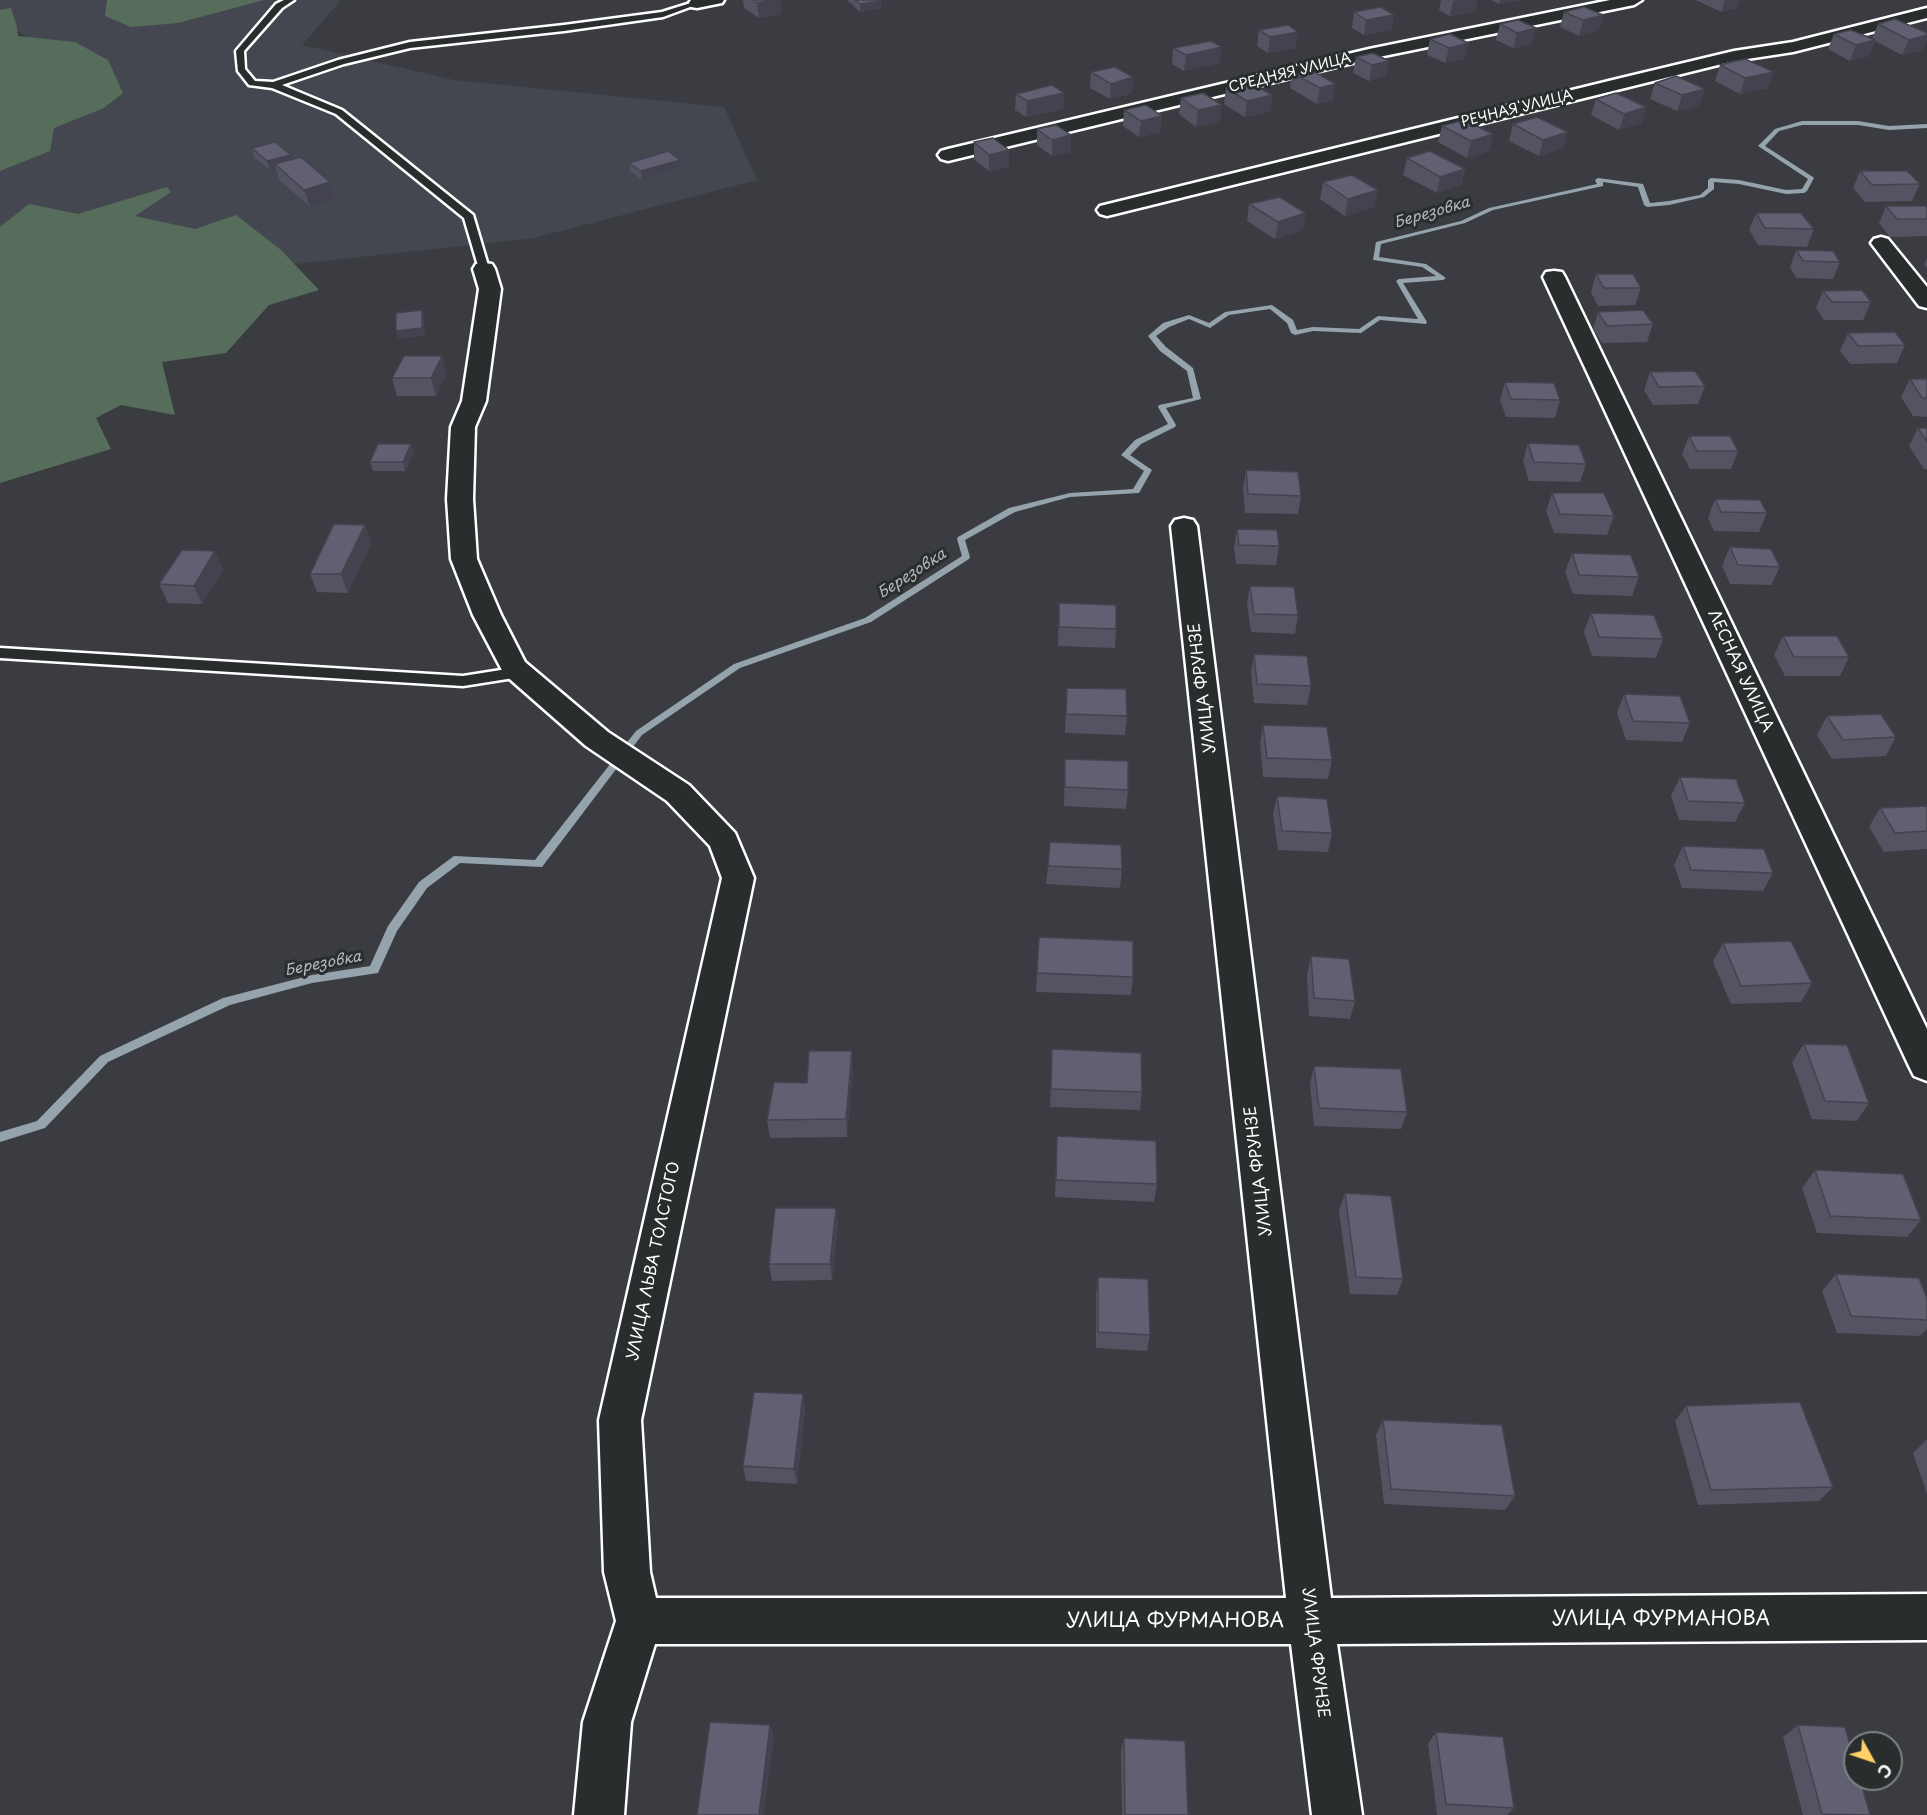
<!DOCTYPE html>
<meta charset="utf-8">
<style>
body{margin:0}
#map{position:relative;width:1927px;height:1815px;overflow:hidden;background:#3a3c42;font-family:"Playpen Sans",sans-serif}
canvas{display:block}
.north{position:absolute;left:1843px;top:1731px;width:60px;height:60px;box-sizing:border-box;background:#2a2d2e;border:2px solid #7f8182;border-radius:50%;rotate:130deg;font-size:16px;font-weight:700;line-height:24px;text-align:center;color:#fff}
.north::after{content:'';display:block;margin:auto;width:21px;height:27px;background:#ffd166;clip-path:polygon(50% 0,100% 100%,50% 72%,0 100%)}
</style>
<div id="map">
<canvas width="1927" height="1815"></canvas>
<div class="north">С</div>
</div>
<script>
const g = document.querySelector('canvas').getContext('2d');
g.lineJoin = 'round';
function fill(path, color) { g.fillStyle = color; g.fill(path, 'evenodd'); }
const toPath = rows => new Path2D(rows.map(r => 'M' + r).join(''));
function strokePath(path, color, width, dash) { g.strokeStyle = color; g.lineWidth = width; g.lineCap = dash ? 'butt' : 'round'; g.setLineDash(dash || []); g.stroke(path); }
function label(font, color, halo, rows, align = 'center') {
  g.font = font + ' "Playpen Sans",sans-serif'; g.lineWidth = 6; g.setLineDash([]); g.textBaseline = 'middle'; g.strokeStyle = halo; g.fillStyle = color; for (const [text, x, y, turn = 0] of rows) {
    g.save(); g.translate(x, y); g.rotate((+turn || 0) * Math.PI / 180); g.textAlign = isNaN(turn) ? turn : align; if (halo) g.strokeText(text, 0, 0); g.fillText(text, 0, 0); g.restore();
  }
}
fill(toPath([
 [0,0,341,0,302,45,454,80,724,107,757,180,534,238,167,278,0,276,0,139,104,85,19,32,0,33]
]), '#454750');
fill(toPath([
 [107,0,264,0,178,23,131,27,105,16],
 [11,8,17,27,18,36,75,42,108,60,123,93,104,108,54,128,50,151,0,171,0,10],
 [167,187,171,192,135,216,195,229,236,215,281,250,319,290,269,305,226,353,162,362,175,415,121,405,96,418,111,449,0,483,0,227,29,204,78,214]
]), '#556d5a');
fill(toPath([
 [1802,121,1858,121,1889,126,1927,124,1927,128,1889,130,1858,125,1802,125,1779,131,1765,146,1813,177,1814,178,1807,191,1804,193,1786,194,1739,184,1714,182,1714,189,1704,197,1669,205,1647,207,1644,205,1638,187,1603,182,1603,186,1493,210,1465,223,1381,244,1379,257,1426,264,1446,278,1443,280,1403,283,1427,322,1426,324,1380,320,1361,333,1313,331,1295,335,1291,333,1287,323,1270,309,1229,315,1210,328,1189,319,1169,327,1156,336,1166,347,1193,368,1201,399,1166,408,1176,425,1175,427,1141,444,1130,455,1152,470,1139,493,1070,497,1015,512,965,540,970,557,969,559,871,622,740,668,642,735,542,867,460,863,427,888,397,931,378,973,312,983,230,1005,108,1062,45,1128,0,1142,0,1132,37,1121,100,1056,223,998,312,975,370,966,388,926,419,882,454,856,535,860,636,731,734,664,865,618,962,556,957,539,958,537,1009,508,1070,493,1133,489,1144,471,1121,455,1135,440,1168,424,1158,407,1159,405,1193,398,1187,371,1160,351,1148,336,1163,323,1189,315,1209,323,1225,312,1272,305,1293,320,1297,330,1313,327,1359,329,1378,316,1418,319,1396,281,1399,279,1436,276,1422,267,1373,260,1376,242,1461,221,1489,208,1597,184,1595,180,1598,178,1643,184,1650,203,1669,201,1700,195,1708,188,1708,180,1711,178,1739,180,1786,190,1802,189,1808,179,1758,146,1775,129,1802,121]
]), '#95a3ac');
const lane = toPath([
 [284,0,294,0,282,8,244,51,245,69,255,81,273,82,338,60,410,42,564,25,662,12,697,1,701,3,663,17,564,31,410,48,344,64,282,85,342,110,473,215,489,269,484,272,479,269,464,218,336,114,272,88,249,85,238,71,236,51,276,4,284,0],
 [0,648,463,676,520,667,527,672,520,677,463,686,0,658,0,648]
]);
const street = toPath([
 [691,0,724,0,722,3,697,8,691,7,689,3,691,0],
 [1610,0,1642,0,1634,5,1369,59,948,161,941,159,938,155,941,151,948,149,1369,49,1610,0],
 [1927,8,1927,18,1793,52,1734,61,1107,216,1100,214,1097,210,1100,206,1617,79,1734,51,1793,42,1927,8],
 [1881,237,1888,239,1927,287,1927,308,1919,306,1871,243,1874,239,1881,237],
 [484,263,492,264,495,269,501,289,486,401,475,427,473,499,477,559,501,615,525,662,608,732,689,785,735,833,754,878,641,1420,650,1572,656,1598,1286,1598,1171,526,1175,520,1184,518,1193,520,1197,526,1331,1598,1927,1594,1927,1640,1337,1644,1362,1815,1312,1815,1291,1644,655,1644,631,1722,624,1815,574,1815,583,1722,616,1621,604,1572,599,1420,722,878,710,846,667,801,586,746,504,674,473,615,451,559,447,499,451,427,462,401,479,289,473,269,476,264,484,263],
 [1554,271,1562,272,1565,277,1927,1029,1927,1081,1914,1076,1909,1066,1543,277,1546,272,1554,271]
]);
strokePath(lane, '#fff', 5);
strokePath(street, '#fff', 5);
fill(lane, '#2a2d2e');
fill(street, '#2a2d2e');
fill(toPath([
 [743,0,780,0,781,14,759,18,744,8],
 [847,0,880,0,881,1,881,8,860,12],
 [1441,0,1477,0,1475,11,1450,16,1439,10],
 [1491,0,1522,0,1499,4],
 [1696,0,1740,0,1737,8,1721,12],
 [1354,12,1394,15,1391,30,1364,35,1352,28],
 [1564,12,1603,15,1599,30,1579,36,1560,27],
 [1518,20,1532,44,1513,48,1496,40,1500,24],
 [1878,24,1927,33,1927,39,1922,50,1902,55,1875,41,1869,56,1850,61,1828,49,1834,34,1872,39],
 [1259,30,1296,48,1268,53,1257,46],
 [1430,39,1468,43,1465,58,1445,63,1427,55],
 [1173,48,1220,63,1184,71,1172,64],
 [1373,53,1386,76,1369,81,1353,73,1356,57],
 [1720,65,1768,88,1740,94,1715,81],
 [1309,69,1333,100,1317,104,1290,88,1292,73],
 [1091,72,1133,77,1132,93,1110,99,1090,88],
 [1655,83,1705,89,1699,105,1677,111,1650,99],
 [1226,88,1272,95,1270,111,1245,117,1224,104],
 [1064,93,1063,109,1026,117,1015,110,1016,94],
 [1181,98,1220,121,1196,127,1179,114],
 [1596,99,1646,107,1641,123,1619,130,1591,115],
 [1124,110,1162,116,1160,132,1139,137,1123,126],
 [1513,124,1563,148,1539,156,1509,141],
 [1442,126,1493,134,1489,151,1467,158,1438,142],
 [1037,129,1071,135,1071,152,1052,156,1037,145],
 [974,142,1009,150,1009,167,989,171,974,159],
 [252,148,291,155,292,159,330,182,335,199,310,206,280,181,276,168,270,170,254,157],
 [1407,158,1465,169,1461,185,1437,193,1403,175],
 [680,160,681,168,642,180,630,171,629,163],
 [1860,171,1920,184,1912,201,1865,202,1853,188],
 [1323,182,1375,207,1345,216,1320,199],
 [1249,204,1305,213,1303,230,1275,239,1247,221],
 [1886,206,1927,208,1927,236,1890,237,1879,223],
 [1756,213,1814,229,1807,247,1758,245,1749,230],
 [1796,250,1840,262,1833,279,1796,278,1790,267],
 [1927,258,1927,268,1924,264],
 [1596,274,1641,288,1635,305,1598,306,1591,292],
 [1823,291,1871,302,1863,320,1824,320,1816,308],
 [1598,312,1653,324,1647,342,1602,343,1593,329],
 [1848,333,1905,345,1897,363,1850,364,1840,351],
 [1650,372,1705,386,1698,404,1653,405,1644,390],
 [446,374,436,396,397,396,392,378],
 [1910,379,1927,379,1927,417,1913,416,1901,397],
 [1505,382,1560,400,1555,418,1506,417,1500,400],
 [1918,428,1927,428,1927,469,1924,469,1909,446],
 [1689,436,1738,451,1731,469,1690,469,1682,454],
 [1528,443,1586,464,1580,482,1529,481,1523,461],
 [411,444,414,453,405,471,373,471,370,462],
 [1246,470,1301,496,1298,514,1245,513,1243,489],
 [1552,493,1614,516,1607,535,1554,533,1546,511],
 [1715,499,1767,513,1759,532,1714,531,1708,518],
 [365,525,371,543,348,593,317,592,310,574],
 [1237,529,1279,546,1276,565,1236,564,1234,548],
 [1730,547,1780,567,1771,585,1730,584,1722,566],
 [215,551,223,570,202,604,168,603,159,584],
 [1572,553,1639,577,1632,596,1573,594,1565,572],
 [1250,586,1298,615,1295,634,1251,632,1247,604],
 [1059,603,1116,629,1115,648,1058,646],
 [1591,613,1663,639,1656,658,1592,656,1584,632],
 [1783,636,1849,657,1840,676,1785,676,1774,655],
 [1254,654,1311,686,1307,705,1254,703,1251,673],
 [1067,688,1127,716,1125,735,1065,733],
 [1624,694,1690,723,1682,742,1626,740,1617,713],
 [1827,716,1896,737,1886,756,1832,759,1817,735],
 [1263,725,1332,760,1328,779,1263,777,1260,743],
 [1065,759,1128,790,1126,809,1064,806],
 [1680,777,1745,803,1735,822,1679,820,1671,796],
 [1277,796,1332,833,1328,852,1278,850,1273,814],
 [1927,806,1927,849,1884,852,1869,827,1880,808],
 [1683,846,1773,873,1763,891,1682,888,1674,865],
 [1048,866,1122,869,1120,888,1046,884],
 [1039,937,1133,977,1131,995,1036,992],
 [1723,943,1812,983,1801,1002,1731,1004,1713,962],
 [1311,956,1355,1001,1350,1019,1309,1016,1307,975],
 [1804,1044,1869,1103,1857,1121,1812,1119,1792,1062],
 [1052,1049,1142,1092,1140,1110,1050,1107],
 [1314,1066,1407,1112,1401,1129,1314,1126,1310,1084],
 [853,1069,847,1137,770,1138,767,1120,807,1083],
 [1057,1136,1157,1184,1154,1202,1055,1197],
 [1815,1170,1921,1220,1907,1237,1817,1233,1802,1188],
 [1345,1193,1403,1279,1397,1295,1350,1294,1339,1211],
 [836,1208,838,1225,832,1280,772,1281,769,1264],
 [1836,1274,1927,1298,1927,1329,1920,1336,1837,1333,1822,1291],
 [1098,1277,1150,1335,1147,1351,1096,1348,1096,1294],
 [803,1394,805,1410,797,1484,746,1481,743,1466],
 [1686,1406,1833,1487,1819,1501,1698,1505,1675,1421],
 [1383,1420,1515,1496,1505,1510,1384,1504,1376,1435],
 [1927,1439,1927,1494,1913,1453],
 [1798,1725,1870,1815,1803,1815,1783,1737],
 [1436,1732,1514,1808,1507,1815,1437,1815,1428,1744],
 [1124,1738,1188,1815,1122,1815,1121,1750]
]), '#535362');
fill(toPath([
 [774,0,780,0,781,14,759,18,757,3],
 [1459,0,1477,0,1475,11,1450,16,1453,1],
 [1500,0,1522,0,1499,4],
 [1725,0,1740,0,1737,8,1721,12],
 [881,1,881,8,860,12,860,4],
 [1394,15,1391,30,1364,35,1366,20],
 [1603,15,1599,30,1579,36,1583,20],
 [1536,28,1532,44,1513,48,1517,33],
 [1298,32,1296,48,1268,53,1270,37],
 [1927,35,1927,39,1922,50,1902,55,1909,40],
 [1875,40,1869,56,1850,61,1856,45],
 [1468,43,1465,58,1445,63,1449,48],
 [1222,47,1220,63,1184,71,1186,55],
 [1389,61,1386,76,1369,81,1372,65],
 [1774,72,1768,88,1740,94,1745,78],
 [1133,77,1132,93,1110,99,1111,84],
 [1336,84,1333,100,1317,104,1320,88],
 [1705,89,1699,105,1677,111,1682,95],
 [1064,93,1063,109,1026,117,1027,101],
 [1272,95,1270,111,1245,117,1247,101],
 [1222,105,1220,121,1196,127,1198,110],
 [1646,107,1641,123,1619,130,1624,114],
 [1162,116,1160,132,1139,137,1141,121],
 [1568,132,1563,148,1539,156,1543,140],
 [1493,134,1489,151,1467,158,1471,141],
 [1071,135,1071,152,1052,156,1052,140],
 [1009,150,1009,167,989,171,989,155],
 [291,155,294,163,275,164,276,168,270,170,267,161],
 [680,160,681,168,642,180,641,171],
 [1465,169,1461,185,1437,193,1440,177],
 [330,182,335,199,310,206,304,190],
 [1378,190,1375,207,1345,216,1348,199],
 [1305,213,1303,230,1275,239,1278,222],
 [422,310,424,319,425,336,398,339,396,331],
 [442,356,446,374,436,396,431,378],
 [411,444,414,453,405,471,403,462],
 [365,525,371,543,348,593,341,574],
 [215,551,223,570,202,604,194,586],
 [852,1051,853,1069,847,1137,846,1119],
 [836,1208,838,1225,832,1280,830,1264],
 [803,1394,805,1410,797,1484,794,1469],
 [770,1725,774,1737,764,1815,759,1815]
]), '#434350');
const building = toPath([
 [753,0,774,0,757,3,753,0],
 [855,0,880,0,881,1,860,4,855,0],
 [1381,7,1394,15,1366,20,1354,12,1381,7],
 [1584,7,1603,15,1583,20,1564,12,1584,7],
 [1895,19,1927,33,1927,35,1909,40,1878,24,1895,19],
 [1518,20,1536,28,1517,33,1500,24,1518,20],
 [1288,25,1298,32,1270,37,1259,30,1288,25],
 [1851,30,1875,40,1856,45,1834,34,1851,30],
 [1450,34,1468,43,1449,48,1430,39,1450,34],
 [1211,41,1222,47,1186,55,1173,48,1211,41],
 [1373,53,1389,61,1372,65,1356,57,1373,53],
 [1745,59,1774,72,1745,78,1720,65,1745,59],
 [1115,67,1133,77,1111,84,1091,72,1115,67],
 [1309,69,1336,84,1320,88,1292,73,1309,69],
 [1676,76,1705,89,1682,95,1655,83,1676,76],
 [1253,84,1272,95,1247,101,1226,88,1253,84],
 [1052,85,1064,93,1027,101,1016,94,1052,85],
 [1203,93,1222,105,1198,110,1181,98,1203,93],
 [1616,93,1646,107,1624,114,1596,99,1616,93],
 [1146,105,1162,116,1141,121,1124,110,1146,105],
 [1537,117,1568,132,1543,140,1513,124,1537,117],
 [1464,120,1493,134,1471,141,1442,126,1464,120],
 [1056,125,1071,135,1052,140,1037,129,1056,125],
 [993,138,1009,150,989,155,974,142,993,138],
 [275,142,291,155,267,161,252,148,275,142],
 [668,151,680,160,641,171,629,163,668,151],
 [1430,151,1465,169,1440,177,1407,158,1430,151],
 [301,157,330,182,304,190,275,164,301,157],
 [1860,171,1907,171,1920,184,1872,185,1860,171],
 [1352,175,1378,190,1348,199,1323,182,1352,175],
 [1280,197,1305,213,1278,222,1249,204,1280,197],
 [1886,206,1926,206,1927,208,1927,219,1897,219,1886,206],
 [1756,213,1801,213,1814,229,1765,228,1756,213],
 [1796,250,1833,251,1840,262,1803,261,1796,250],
 [1596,274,1633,274,1641,288,1604,288,1596,274],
 [1862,290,1871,302,1832,302,1823,291,1862,290],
 [422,310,422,328,396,331,396,313,422,310],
 [1643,310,1653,324,1607,326,1598,312,1643,310],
 [1895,332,1905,345,1858,346,1848,333,1895,332],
 [404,356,442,356,431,378,392,378,404,356],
 [1695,371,1705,386,1659,387,1650,372,1695,371],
 [1910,379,1927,379,1927,398,1922,398,1910,379],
 [1505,382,1554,383,1560,400,1511,399,1505,382],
 [1918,428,1927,428,1927,442,1918,428],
 [1689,436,1730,436,1738,451,1697,451,1689,436],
 [1528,443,1579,445,1586,464,1534,462,1528,443],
 [378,444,411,444,403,462,370,462,378,444],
 [1246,470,1298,472,1301,496,1248,494,1246,470],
 [1552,493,1604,493,1614,516,1560,514,1552,493],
 [1715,499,1760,500,1767,513,1721,512,1715,499],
 [334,524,365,525,341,574,310,574,334,524],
 [1237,529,1277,530,1279,546,1239,545,1237,529],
 [1730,547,1771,549,1780,567,1738,565,1730,547],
 [182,550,215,551,194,586,159,584,182,550],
 [1572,553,1631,555,1639,577,1579,575,1572,553],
 [1250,586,1294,587,1298,615,1254,614,1250,586],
 [1059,603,1116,605,1116,629,1059,627,1059,603],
 [1591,613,1654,615,1663,639,1599,637,1591,613],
 [1783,636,1837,636,1849,657,1794,657,1783,636],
 [1254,654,1307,656,1311,686,1257,684,1254,654],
 [1067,688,1126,689,1127,716,1066,714,1067,688],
 [1624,694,1680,696,1690,723,1633,721,1624,694],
 [1881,714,1896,737,1843,740,1827,716,1881,714],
 [1263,725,1327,727,1332,760,1267,758,1263,725],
 [1065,759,1128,761,1128,790,1065,787,1065,759],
 [1680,777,1736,779,1745,803,1688,801,1680,777],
 [1277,796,1327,799,1332,833,1282,831,1277,796],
 [1927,806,1927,831,1895,833,1880,808,1927,806],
 [1050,842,1121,845,1122,869,1048,866,1050,842],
 [1683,846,1764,849,1773,873,1691,870,1683,846],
 [1039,937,1133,941,1133,977,1037,973,1039,937],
 [1791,941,1812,983,1741,986,1723,943,1791,941],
 [1311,956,1349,959,1355,1001,1314,998,1311,956],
 [1804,1044,1847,1045,1869,1103,1825,1101,1804,1044],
 [1052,1049,1141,1053,1142,1092,1051,1089,1052,1049],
 [809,1051,852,1051,846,1119,767,1120,774,1082,807,1083,809,1051],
 [1314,1066,1401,1069,1407,1112,1319,1108,1314,1066],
 [1057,1136,1156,1141,1157,1184,1056,1180,1057,1136],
 [1815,1170,1903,1174,1921,1220,1830,1216,1815,1170],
 [1345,1193,1391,1196,1403,1279,1356,1277,1345,1193],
 [775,1208,836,1208,830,1264,769,1264,775,1208],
 [1836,1274,1919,1278,1927,1298,1927,1320,1851,1316,1836,1274],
 [1098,1277,1148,1279,1150,1335,1098,1332,1098,1277],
 [754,1392,803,1394,794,1469,743,1466,754,1392],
 [1800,1402,1833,1487,1711,1490,1686,1406,1800,1402],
 [1383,1420,1502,1425,1515,1496,1391,1489,1383,1420],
 [710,1722,770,1725,759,1815,697,1815,710,1722],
 [1798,1725,1845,1727,1855,1763,1855,1779,1860,1779,1870,1815,1822,1814,1798,1725],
 [1436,1732,1503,1737,1514,1808,1446,1804,1436,1732],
 [1124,1738,1185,1741,1188,1815,1125,1815,1124,1738]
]);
fill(building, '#606072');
strokePath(building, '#434350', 1.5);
label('14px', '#fff', '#2a2d2e', [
 ["СРЕДНЯЯ УЛИЦА",1290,73,-14],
 ["РЕЧНАЯ УЛИЦА",1517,109,-14]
]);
label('italic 15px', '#b0bac0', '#2a2d2e', [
 ["Березовка",1432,213,-16],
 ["Березовка",912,574,-33],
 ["Березовка",323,964,-11]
]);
label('16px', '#fff', '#2a2d2e', [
 ["ЛЕСНАЯ УЛИЦА",1740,671,65],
 ["УЛИЦА ФРУНЗЕ",1203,688,-97],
 ["УЛИЦА ФРУНЗЕ",1259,1171,-97],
 ["УЛИЦА ЛЬВА ТОЛСТОГО",654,1261,-78],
 ["УЛИЦА ФРУНЗЕ",1315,1653,83]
]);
label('20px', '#fff', '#2a2d2e', [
 ["УЛИЦА ФУРМАНОВА",1661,1619],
 ["УЛИЦА ФУРМАНОВА",1175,1621]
]);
</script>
